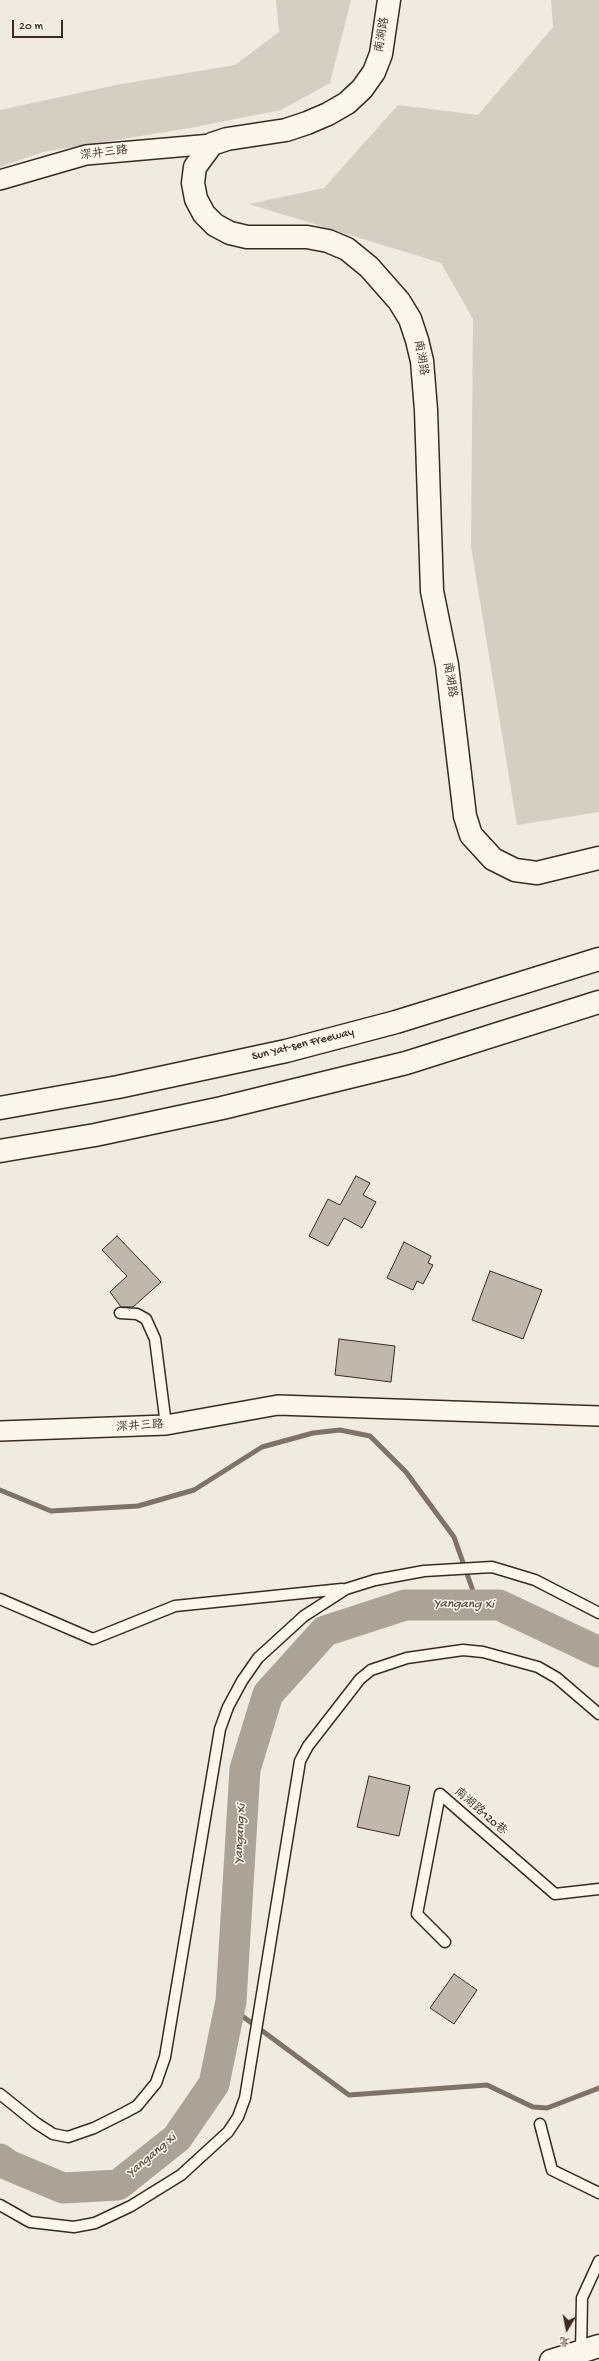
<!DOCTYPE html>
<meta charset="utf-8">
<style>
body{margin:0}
#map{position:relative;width:599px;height:2361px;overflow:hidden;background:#f0ebe0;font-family:"Gochi Hand","LXGW WenKai TC",sans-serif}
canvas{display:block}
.north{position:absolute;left:547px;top:2309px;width:40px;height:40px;-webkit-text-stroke:3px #fbf7ec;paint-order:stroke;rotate:190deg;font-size:11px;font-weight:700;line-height:16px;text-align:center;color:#3b2a1e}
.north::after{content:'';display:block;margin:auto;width:14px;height:18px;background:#3b2a1e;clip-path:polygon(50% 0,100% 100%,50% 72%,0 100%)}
.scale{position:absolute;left:12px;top:20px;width:51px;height:18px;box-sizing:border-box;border:2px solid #3b2a1e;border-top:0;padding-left:5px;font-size:12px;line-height:14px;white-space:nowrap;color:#3b2a1e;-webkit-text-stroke:3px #fbf7ec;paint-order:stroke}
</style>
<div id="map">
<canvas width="599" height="2361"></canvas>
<div class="north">北</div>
<div class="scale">20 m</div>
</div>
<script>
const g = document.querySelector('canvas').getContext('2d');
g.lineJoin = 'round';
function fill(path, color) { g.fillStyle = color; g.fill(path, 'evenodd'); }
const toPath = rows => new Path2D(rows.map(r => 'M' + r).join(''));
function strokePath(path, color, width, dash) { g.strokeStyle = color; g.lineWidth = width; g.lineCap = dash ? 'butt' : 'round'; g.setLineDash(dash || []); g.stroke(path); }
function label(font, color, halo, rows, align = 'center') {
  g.font = font + ' "Gochi Hand","LXGW WenKai TC",sans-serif'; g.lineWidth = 3; g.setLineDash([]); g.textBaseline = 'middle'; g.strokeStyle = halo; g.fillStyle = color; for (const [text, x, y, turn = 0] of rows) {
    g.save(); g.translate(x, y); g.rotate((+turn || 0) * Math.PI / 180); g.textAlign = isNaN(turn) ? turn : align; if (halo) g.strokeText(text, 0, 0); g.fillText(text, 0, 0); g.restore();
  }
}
fill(toPath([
 [276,0,351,0,330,83,281,110,190,128,43,152,0,167,0,110,116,85,235,65,279,32],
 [551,0,599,0,599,812,517,825,471,547,473,319,441,263,249,204,324,188,398,105,478,115,553,27]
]), '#d5cec3');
strokePath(toPath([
 [0,1490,51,1511,138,1506,194,1490,262,1447,313,1433,340,1430,370,1436,406,1472,454,1537,478,1605],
 [230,2007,349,2095,487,2085,533,2107,547,2108,599,2088]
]), '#7f7367', 5);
strokePath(toPath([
 [0,2159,8,2165,63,2188,118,2185,177,2138,214,2084,231,2001,245,1769,268,1694,325,1631,405,1605,499,1605,599,1652]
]), '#aca397', 31);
const building = toPath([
 [356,1176,370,1183,363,1195,376,1202,362,1228,344,1218,328,1246,309,1236,328,1199,340,1205,356,1176],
 [117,1236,161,1282,133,1307,121,1307,110,1292,127,1276,102,1250,117,1236],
 [404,1242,431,1256,428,1263,433,1265,423,1284,417,1281,413,1290,387,1278,404,1242],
 [490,1271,542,1290,523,1339,472,1320,490,1271],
 [339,1339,395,1346,391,1382,335,1375,339,1339],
 [369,1776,410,1786,399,1836,357,1827,369,1776],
 [454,1974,477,1990,454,2024,430,2008,454,1974]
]);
fill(building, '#c0b8ad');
strokePath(building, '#3b2a1e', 1);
const service = toPath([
 [120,1313,137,1314,146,1319,155,1339,166,1425],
 [0,1599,93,1639,175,1606,342,1589],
 [445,1942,417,1914,440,1794,555,1894,599,1889],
 [0,2094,36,2123,53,2134,68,2137,94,2128,124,2113,137,2106,156,2083,165,2057,220,1729,228,1707,242,1681,258,1658,304,1616,346,1589,375,1580,424,1571,492,1567,535,1580,599,1613],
 [540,2124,552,2170,599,2193],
 [0,2205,30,2222,74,2227,95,2223,131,2206,181,2175,228,2132,238,2117,245,2098,300,1761,308,1746,360,1679,371,1670,407,1658,463,1650,483,1652,538,1667,557,1678,599,1714],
 [581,2352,582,2298,599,2261]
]);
const minor = toPath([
 [0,180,86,155,212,144],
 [0,1431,166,1425,278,1405,599,1416]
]);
const tertiary = toPath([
 [389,0,381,54,374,72,362,89,347,103,328,114,307,123,286,130,227,139,212,144,195,167,193,183,196,199,204,214,215,225,230,233,247,237,307,237,328,241,347,249,369,267,399,301,410,319,417,340,422,361,426,410,432,591,447,665,465,816,471,835,493,859,515,870,537,873,599,858],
 [551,2361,599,2346]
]);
const motorway = toPath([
 [0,1108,118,1087,286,1051,396,1022,599,959],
 [0,1151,95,1135,222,1108,406,1063,599,1002]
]);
strokePath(service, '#3b2a1e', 13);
strokePath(minor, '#3b2a1e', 22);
strokePath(tertiary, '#3b2a1e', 25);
strokePath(motorway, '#3b2a1e', 25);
strokePath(service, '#fbf7ec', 10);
strokePath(minor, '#fbf7ec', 19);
strokePath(tertiary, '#fbf7ec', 22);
strokePath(motorway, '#fbf7ec', 22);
label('12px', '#3b2a1e', '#fbf7ec', [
 ["南湖路",383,35,-80],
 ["深井三路",104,154,-7],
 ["南湖路",420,358,80],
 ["南湖路",449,680,81],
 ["Sun Yat-sen Freeway",303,1045,-14],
 ["深井三路",140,1427,-4],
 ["南湖路120巷",480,1812,41]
]);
label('italic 13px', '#635448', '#fbf7ec', [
 ["Yangang Xi",464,1605,1],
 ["Yangang Xi",241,1834,-87],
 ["Yangang Xi",152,2156,-40]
]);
</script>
